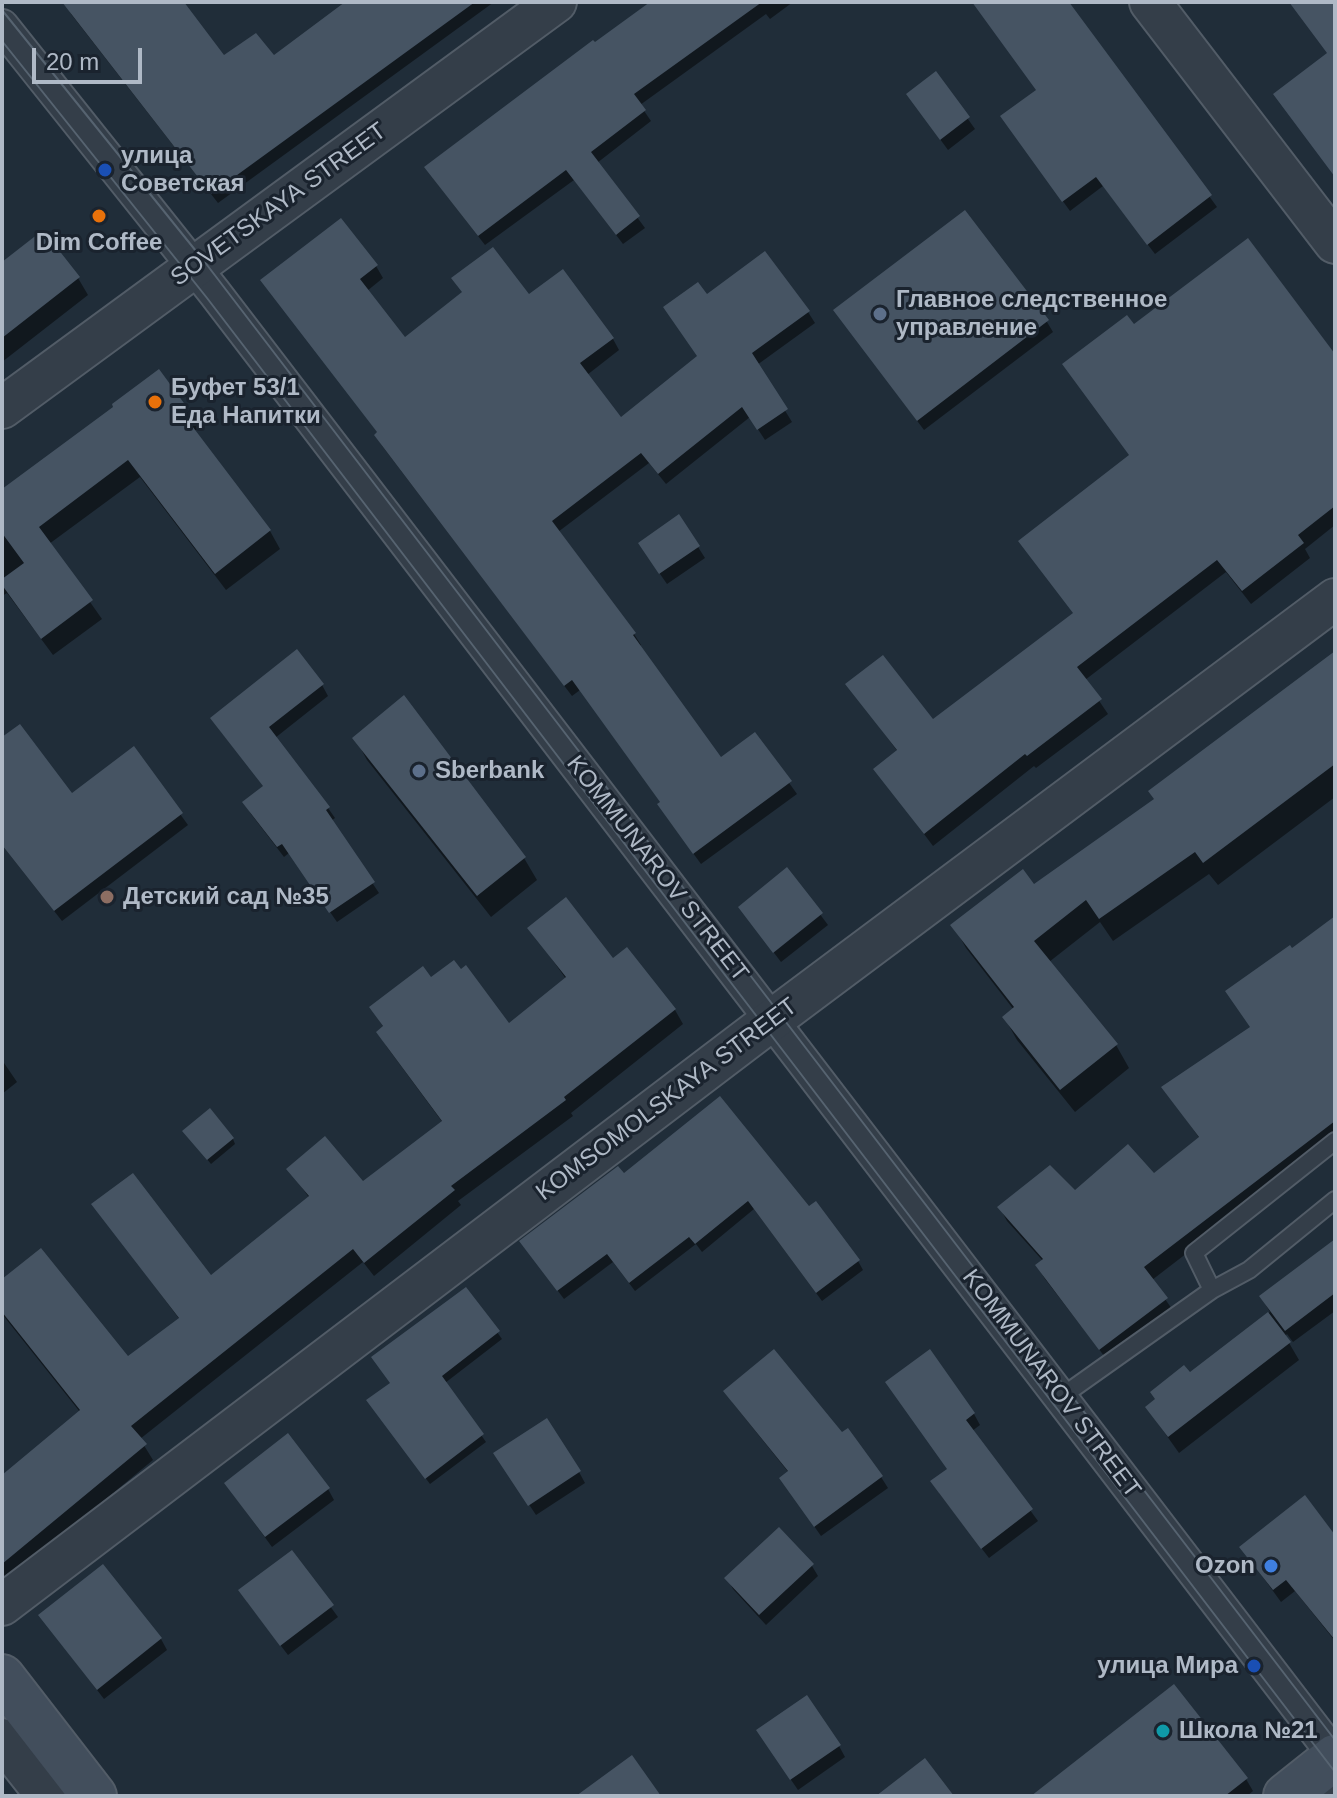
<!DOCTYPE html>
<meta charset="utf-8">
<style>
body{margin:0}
#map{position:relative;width:1337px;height:1798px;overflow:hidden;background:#202d39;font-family:Helvetica,sans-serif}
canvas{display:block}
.frame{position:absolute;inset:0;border:4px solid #afb9c6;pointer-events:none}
.scale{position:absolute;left:32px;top:48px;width:110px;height:36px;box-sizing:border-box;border:4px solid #afb9c6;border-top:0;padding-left:10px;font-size:24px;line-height:28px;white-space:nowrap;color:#afb9c6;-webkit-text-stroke:6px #1a232e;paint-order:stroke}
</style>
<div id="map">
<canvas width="1337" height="1798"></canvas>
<div class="frame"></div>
<div class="scale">20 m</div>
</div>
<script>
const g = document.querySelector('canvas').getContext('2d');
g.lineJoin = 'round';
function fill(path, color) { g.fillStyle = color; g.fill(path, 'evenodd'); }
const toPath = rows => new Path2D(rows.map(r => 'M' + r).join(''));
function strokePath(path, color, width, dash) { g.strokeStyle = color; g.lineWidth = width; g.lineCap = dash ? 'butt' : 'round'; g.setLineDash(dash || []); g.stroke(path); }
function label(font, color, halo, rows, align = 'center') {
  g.font = font + ' Helvetica,sans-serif'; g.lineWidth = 6; g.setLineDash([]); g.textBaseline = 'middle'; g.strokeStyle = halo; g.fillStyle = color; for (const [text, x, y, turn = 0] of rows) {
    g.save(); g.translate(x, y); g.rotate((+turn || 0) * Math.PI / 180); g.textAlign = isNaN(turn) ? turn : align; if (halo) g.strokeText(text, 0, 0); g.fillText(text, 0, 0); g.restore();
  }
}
fill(toPath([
 [68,2,181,2,223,58,273,57,348,2,494,2,218,203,71,14],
 [654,2,793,2,770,19,766,14,640,105,651,121,597,163,645,228,623,244,574,180,485,245,433,178,594,45],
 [973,2,1068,2,1217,207,1155,254,1103,186,1070,211,1009,127,1038,91],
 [936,74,975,129,948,150,915,105],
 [42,233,78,278,88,295,2,362,2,264],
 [376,266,383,278,367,291,405,340,528,297,613,339,619,350,587,375,620,420,699,357,706,297,808,312,815,323,757,365,792,422,765,440,750,417,666,484,649,463,558,532,634,634,641,645,639,647,721,760,755,735,797,794,701,864,666,816,661,803,580,690,572,696,383,447,376,436,379,434,262,280],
 [835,311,1047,322,1053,332,924,430],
 [1134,327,1335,357,1335,525,1305,549,1310,558,1251,604,1226,572,1085,680,1108,714,1036,768,1034,766,933,846,876,770,898,752,848,685,933,722,1074,614,1131,457,1064,365],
 [187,411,198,429,194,431,270,531,280,549,226,590,140,477,49,544,102,619,53,655,7,593,2,596,2,492],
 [679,517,705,558,667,584,646,554],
 [1335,656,1335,797,1218,885,1209,874,1113,941,1100,922,1049,962,1116,1045,1129,1068,1075,1112,1017,1040,1004,1017,1014,1010,966,948,953,925,1033,886,1156,800],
 [322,685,328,696,275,738,328,808,335,818,331,821,379,893,337,922,289,853,284,857,251,814,245,803,265,787,219,729],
 [355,738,524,858,537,880,491,917,367,760],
 [2,740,72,796,133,749,188,825,62,921,2,845],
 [787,870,828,925,781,962,740,908],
 [1335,918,1335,1139,1152,1280,1174,1312,1108,1361,1045,1279,1037,1266,1043,1261,1007,1221,1000,1208,1153,1176,1200,1139,1163,1087,1251,1028,1292,950],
 [530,928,613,961,675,1010,683,1024,571,1113,573,1116,458,1201,461,1205,374,1276,363,1262,140,1439,153,1460,2,1585,2,1477,80,1412,2,1314,2,1278,128,1359,180,1320,94,1205,211,1278,310,1199,289,1169,362,1184,443,1123,387,1047,378,1032,384,1028,371,1007,431,980,508,1025,566,979],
 [2,1060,17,1082,2,1094],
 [188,1136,233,1139,235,1144,211,1164],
 [624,1176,809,1209,858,1261,863,1270,822,1301,754,1209,702,1252,696,1244,635,1291,613,1262,564,1299,521,1242],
 [1335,1241,1335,1311,1293,1342,1287,1334,1285,1336,1299,1360,1179,1453,1147,1408,1270,1312,1261,1297],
 [466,1289,502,1339,445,1383,486,1442,430,1484,372,1407],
 [894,1393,974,1414,980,1425,972,1431,1038,1521,989,1558,939,1493,949,1470],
 [732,1402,842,1435,881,1477,888,1488,821,1536,788,1489,789,1473],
 [502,1464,579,1472,585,1483,536,1515],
 [328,1489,334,1500,272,1547,233,1494],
 [1335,1538,1335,1641,1295,1591,1281,1602,1241,1547],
 [291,1553,338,1617,288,1655,247,1602],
 [812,1566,818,1576,766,1625,733,1589,727,1578],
 [40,1616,161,1639,167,1650,104,1699],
 [1174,1687,1246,1779,1253,1791,1247,1796,1034,1796],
 [765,1742,839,1746,845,1757,798,1790]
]), '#0007');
fill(toPath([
 [62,2,184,2,224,55,256,33,274,55,345,2,475,2,211,194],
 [650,2,762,2,634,94,646,110,591,152,640,216,616,235,566,170,478,236,424,167,593,40,595,42],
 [972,2,1069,2,1212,195,1147,245,1096,177,1062,202,1000,116,1036,90],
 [1289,2,1335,2,1335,177,1273,94,1327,53],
 [936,71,970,117,940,140,906,94],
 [965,210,1049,320,917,421,833,310],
 [341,218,378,265,360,279,405,337,462,292,451,278,493,247,529,294,563,269,614,338,580,363,621,417,697,356,663,307,698,282,707,294,765,251,810,311,752,353,788,409,757,430,742,407,658,474,641,453,552,521,636,633,633,635,721,757,755,732,792,781,693,854,657,804,660,802,572,680,564,686,374,435,377,432,260,280],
 [43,230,80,277,2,338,2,262],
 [1248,238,1335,354,1335,506,1298,535,1304,543,1242,591,1217,560,1077,667,1102,699,1027,756,1025,754,924,834,873,769,897,750,845,684,883,655,933,719,1073,613,1018,541,1129,455,1062,364,1127,315,1134,324],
 [159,369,189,410,183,414,271,530,215,574,128,460,39,527,93,600,41,639,2,585,2,579,24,563,2,533,2,489,113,407,112,404],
 [679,514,700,546,659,574,638,543],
 [297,649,324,684,269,727,330,807,326,810,375,882,329,913,282,844,277,847,242,802,263,786,210,718],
 [1335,651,1335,764,1203,863,1195,852,1099,919,1086,900,1034,941,1118,1044,1060,1090,1002,1017,1014,1007,950,925,1023,869,1034,884,1154,799,1148,791],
 [404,695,526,857,477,896,352,738],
 [20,724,72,793,134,746,183,813,54,911,2,845,2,737],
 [787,867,823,913,773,953,738,907],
 [566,897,613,958,627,947,676,1009,564,1097,566,1100,451,1186,455,1190,364,1263,353,1249,131,1426,147,1444,2,1564,2,1475,80,1410,2,1312,2,1279,41,1248,128,1356,179,1318,91,1204,133,1173,211,1275,309,1196,286,1169,325,1136,363,1181,442,1121,376,1032,383,1026,369,1007,423,966,431,977,454,960,461,969,466,965,509,1023,566,977,527,928],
 [1335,916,1335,1121,1144,1267,1168,1298,1099,1350,1035,1265,1043,1259,997,1207,1050,1165,1075,1190,1128,1144,1154,1173,1199,1137,1161,1087,1250,1027,1225,991,1290,945,1292,948],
 [720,1096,809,1206,816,1201,860,1260,816,1293,748,1201,695,1244,689,1237,629,1283,607,1254,557,1291,519,1241,618,1166,624,1173],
 [210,1108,234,1138,207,1160,182,1131],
 [1335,1239,1335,1293,1285,1331,1259,1296],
 [466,1287,500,1331,442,1376,484,1434,425,1479,366,1400,390,1383,371,1357],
 [1268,1312,1291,1342,1168,1437,1145,1407,1155,1399,1150,1392,1184,1365,1190,1372],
 [774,1349,842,1432,848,1428,883,1476,814,1527,779,1478,788,1471,723,1391],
 [930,1349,975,1413,966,1420,1033,1509,981,1549,930,1481,947,1469,885,1382],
 [547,1418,581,1471,528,1506,493,1453],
 [288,1433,330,1488,265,1537,224,1483],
 [1305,1495,1335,1535,1335,1640,1286,1580,1273,1590,1239,1547],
 [779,1527,814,1564,759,1615,724,1578],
 [292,1550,334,1605,280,1646,238,1590],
 [103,1564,162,1638,97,1690,38,1615],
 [1174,1684,1248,1778,1225,1796,1031,1796],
 [807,1695,841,1745,790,1780,756,1730],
 [632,1755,661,1796,576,1796],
 [925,1758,954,1796,876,1796]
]), '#465463');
const service = toPath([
 [1212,1290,1194,1253,1335,1141],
 [1061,1397,1212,1290,1249,1270,1335,1200]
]);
const minor = toPath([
 [2,26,214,292,1335,1756]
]);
const tertiary = toPath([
 [1150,2,1335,243],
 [2,408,556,2],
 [2,1605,760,1029,1335,599],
 [2,1739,47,1796],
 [1329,1796,1335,1791]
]);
const secondary = toPath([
 [2,1677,94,1796],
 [1286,1796,1335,1757]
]);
strokePath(service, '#525c67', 20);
strokePath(minor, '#525c67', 36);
strokePath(tertiary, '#525c67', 44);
strokePath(secondary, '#525c67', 48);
strokePath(service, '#343e49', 16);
strokePath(minor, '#343e49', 32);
strokePath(tertiary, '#343e49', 40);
strokePath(secondary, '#424e5c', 44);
strokePath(toPath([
 [2,10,204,261,1335,1740],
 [2,41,207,298,1335,1772]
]), '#566370', 2);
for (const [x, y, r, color] of [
 [105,170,8,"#1a4fb4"],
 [99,216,8,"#e8710a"],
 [880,314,8,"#5c6f8a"],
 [155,402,8,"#e8710a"],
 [419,771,8,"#5c6f8a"],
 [107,897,8,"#8d6e63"],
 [1271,1566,8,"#3f7fe0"],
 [1254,1666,8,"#1a4fb4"],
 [1163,1731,8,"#0f9aa8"]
]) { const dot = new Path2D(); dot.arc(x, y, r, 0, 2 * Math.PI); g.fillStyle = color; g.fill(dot); strokePath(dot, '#1a232e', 3); }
label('bold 24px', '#afb9c6', '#1a232e', [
 ["улица",121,156],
 ["Советская",121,184],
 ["Dim Coffee",99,243,"center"],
 ["Главное следственное",896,300],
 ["управление",896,328],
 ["Буфет 53/1",171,388],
 ["Еда Напитки",171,416],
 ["Sberbank",435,771],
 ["Детский сад №35",123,897],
 ["Ozon",1255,1566,"right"],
 ["улица Мира",1238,1666,"right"],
 ["Школа №21",1179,1731]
], 'left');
label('24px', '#afb9c6', '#1a232e', [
 ["SOVETSKAYA STREET",279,205,-36],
 ["KOMMUNAROV STREET",657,869,52],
 ["KOMSOMOLSKAYA STREET",667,1100,-37],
 ["KOMMUNAROV STREET",1051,1384,53]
]);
</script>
